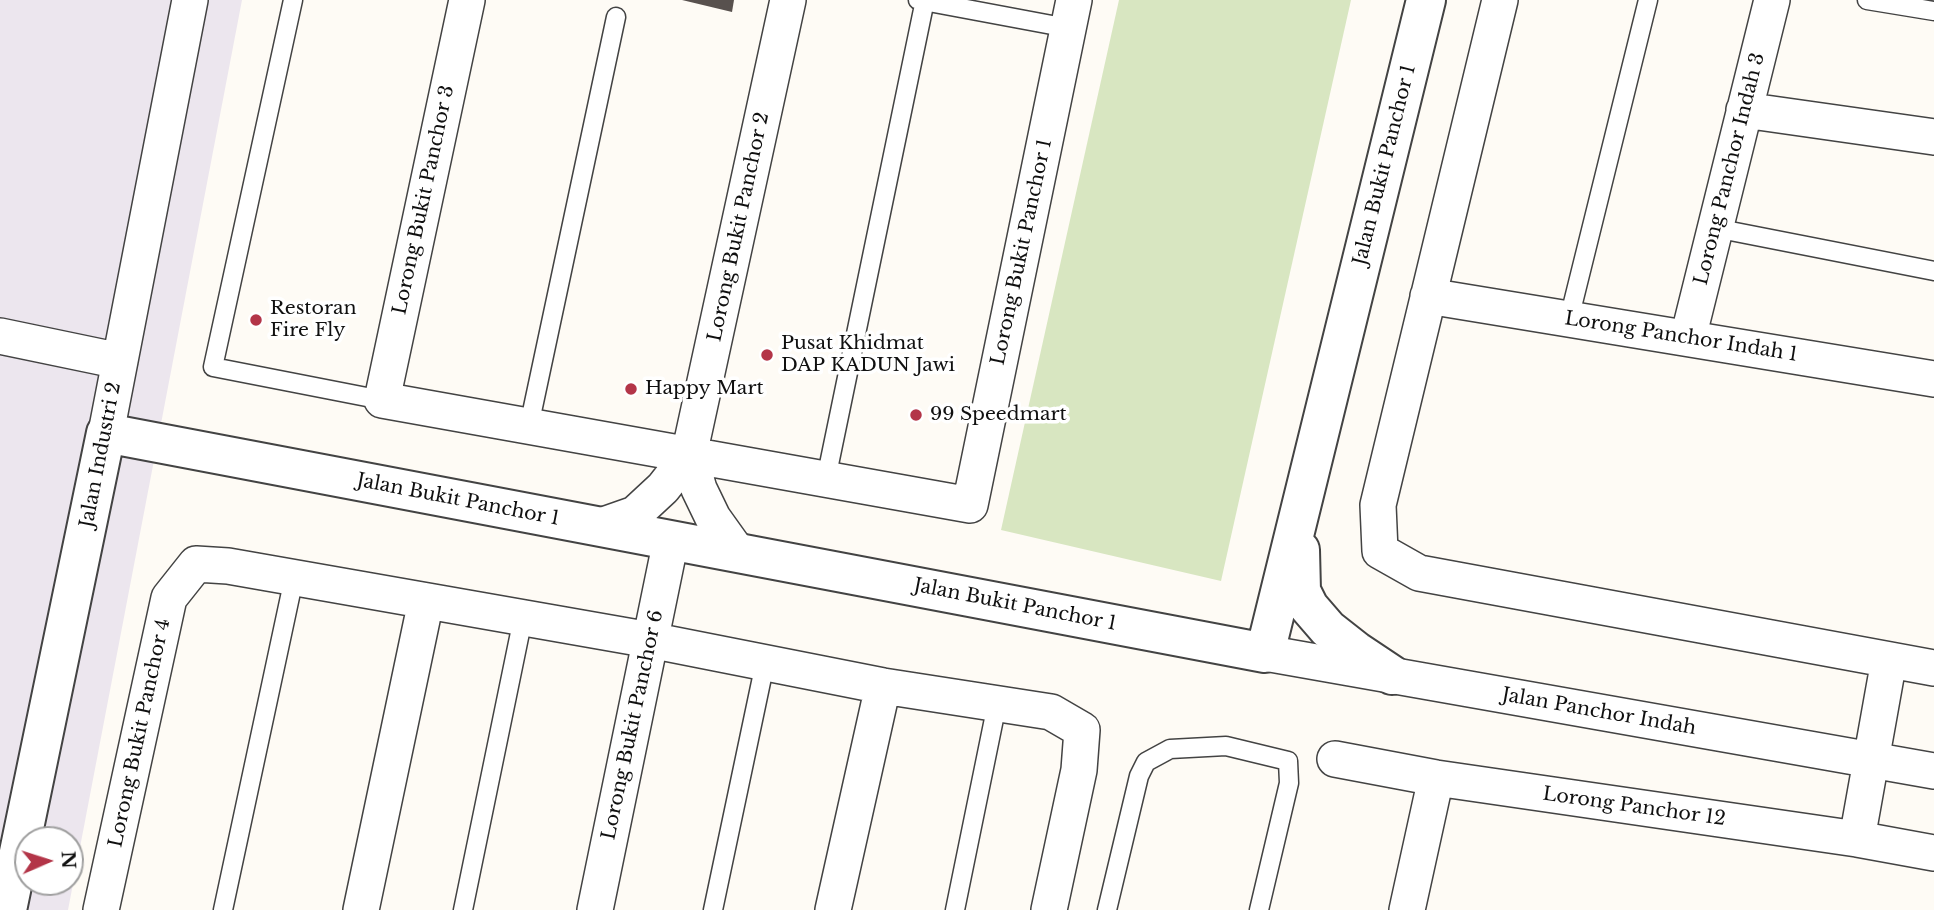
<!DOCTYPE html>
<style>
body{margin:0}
#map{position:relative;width:1934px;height:910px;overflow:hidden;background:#fefbf5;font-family:"Libre Baskerville",serif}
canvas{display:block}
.north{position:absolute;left:14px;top:826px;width:70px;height:70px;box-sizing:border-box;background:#fff;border:2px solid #9f9f9f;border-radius:50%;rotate:87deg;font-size:19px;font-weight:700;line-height:28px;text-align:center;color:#101010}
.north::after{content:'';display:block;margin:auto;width:24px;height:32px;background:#b33548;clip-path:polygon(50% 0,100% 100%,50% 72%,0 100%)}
</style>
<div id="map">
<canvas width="1934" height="910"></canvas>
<div class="north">N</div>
</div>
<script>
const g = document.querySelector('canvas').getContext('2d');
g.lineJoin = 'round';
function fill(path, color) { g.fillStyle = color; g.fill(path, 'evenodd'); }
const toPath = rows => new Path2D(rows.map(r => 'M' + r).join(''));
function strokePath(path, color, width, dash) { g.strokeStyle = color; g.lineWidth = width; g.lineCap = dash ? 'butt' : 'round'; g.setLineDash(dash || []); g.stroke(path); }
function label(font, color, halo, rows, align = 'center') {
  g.font = font + ' "Libre Baskerville",serif'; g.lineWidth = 7; g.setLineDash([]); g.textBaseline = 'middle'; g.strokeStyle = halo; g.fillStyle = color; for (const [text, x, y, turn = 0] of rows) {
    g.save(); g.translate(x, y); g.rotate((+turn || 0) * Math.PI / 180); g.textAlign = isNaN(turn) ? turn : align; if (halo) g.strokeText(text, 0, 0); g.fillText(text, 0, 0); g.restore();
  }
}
fill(toPath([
 [0,0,242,0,68,910,0,910],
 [28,840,70,840,70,882,28,882]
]), '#ece6ee');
fill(toPath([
 [1119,0,1351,0,1221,581,1001,530]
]), '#d8e6c1');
fill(toPath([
 [682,0,734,0,732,12]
]), '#58514e');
const service = toPath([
 [293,0,213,367,382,400],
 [918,0,1068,28],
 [1867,0,1934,11],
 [1715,228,1934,271],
 [1569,319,1648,0],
 [529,426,616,17],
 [826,479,925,0],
 [223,910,294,578],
 [463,910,523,618],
 [713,910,765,663],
 [955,910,997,704],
 [1107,910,1139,776,1146,762,1170,749,1226,746,1288,761,1289,783,1259,910]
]);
const minor = toPath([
 [467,0,382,400,970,505,1074,0],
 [1500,0,1378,505,1380,551,1419,573,1934,668],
 [1744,110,1934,137],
 [1428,296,1934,379],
 [0,336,120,361],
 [1688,338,1772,0],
 [106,433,190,0],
 [689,455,699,489,713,518,738,553],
 [598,527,635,514,663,488,689,455,788,0],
 [1265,653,1934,771],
 [1335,759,1436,778,1857,839,1934,853],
 [1857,839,1889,660],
 [101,910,169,598,196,564,228,566,650,640,883,686,1051,712,1082,730,1079,770,1049,910],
 [361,910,426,601],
 [595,910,671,540],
 [833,910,883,686],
 [1407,910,1436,778]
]);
const tertiary = toPath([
 [1300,550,1301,591,1309,607,1328,629,1356,651,1392,675],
 [7,910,106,433,1265,653,1426,0]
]);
strokePath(service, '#434343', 21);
strokePath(minor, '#434343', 38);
strokePath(tertiary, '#434343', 42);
strokePath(service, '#fff', 18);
strokePath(minor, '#fff', 35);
strokePath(tertiary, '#fff', 38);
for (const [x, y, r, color] of [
 [256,320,7,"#b33548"],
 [767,355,7,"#b33548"],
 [631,389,7,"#b33548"],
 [916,415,7,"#b33548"]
]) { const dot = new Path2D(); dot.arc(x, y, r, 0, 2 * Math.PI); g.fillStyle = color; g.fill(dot); strokePath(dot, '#fff', 2.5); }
label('19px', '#101010', '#fff', [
 ["Jalan Bukit Panchor 1",1385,165,-76],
 ["Lorong Panchor Indah 3",1730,169,-76],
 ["Lorong Bukit Panchor 3",424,200,-78],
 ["Lorong Bukit Panchor 2",739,227,-78],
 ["Lorong Bukit Panchor 1",1022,252,-78],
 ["Lorong Panchor Indah 1",1681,337,9],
 ["Jalan Industri 2",101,455,-79],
 ["Jalan Bukit Panchor 1",458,500,11],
 ["Jalan Bukit Panchor 1",1015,605,11],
 ["Jalan Panchor Indah",1599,712,10],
 ["Lorong Bukit Panchor 6",633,725,-78],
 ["Lorong Bukit Panchor 4",140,733,-78],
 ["Lorong Panchor 12",1634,807,8]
]);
label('19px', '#101010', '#fff', [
 ["Restoran",270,309],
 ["Fire Fly",270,331],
 ["Pusat Khidmat",781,344],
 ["DAP KADUN Jawi",781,366],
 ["Happy Mart",645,389],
 ["99 Speedmart",930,415]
], 'left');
</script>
